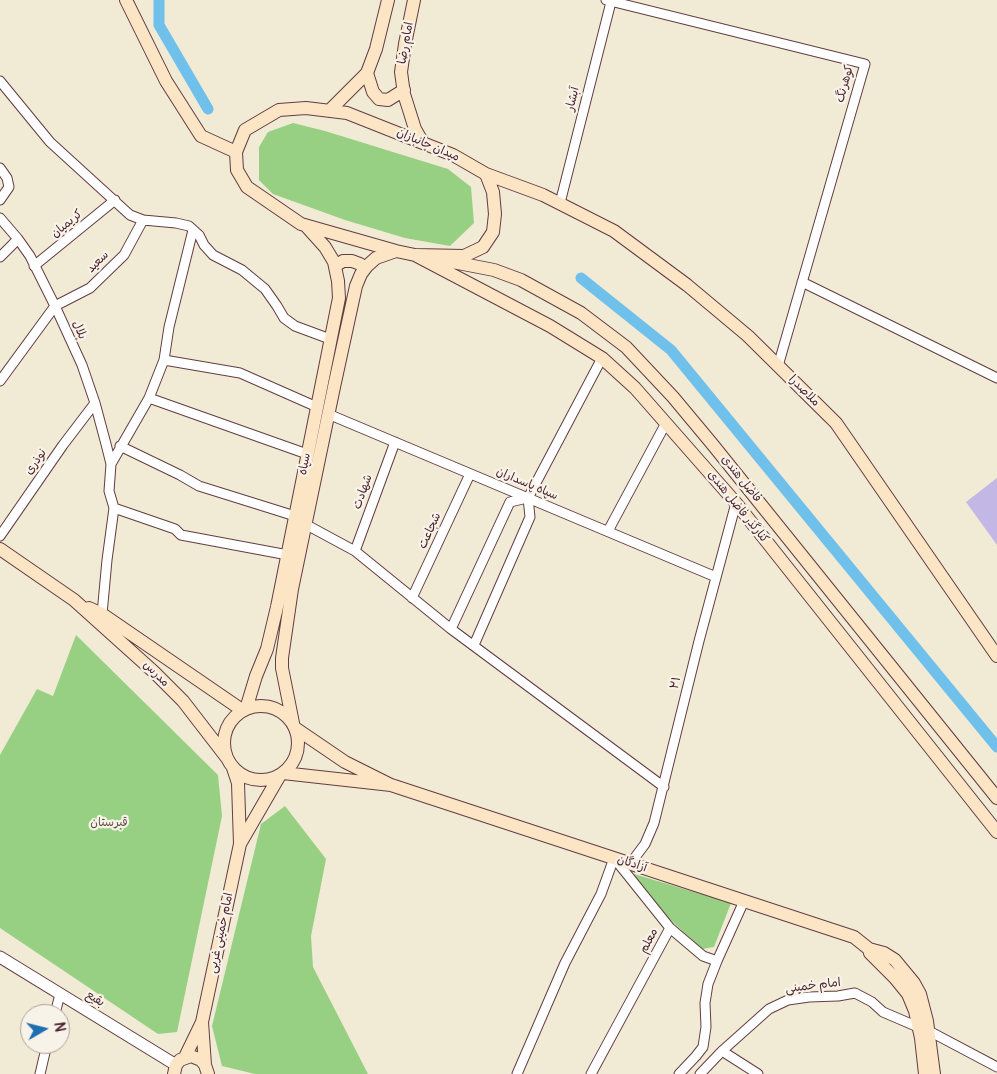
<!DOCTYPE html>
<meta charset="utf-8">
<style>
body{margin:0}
#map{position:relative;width:997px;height:1074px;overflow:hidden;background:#f1ead4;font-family:Pangolin,sans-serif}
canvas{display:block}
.north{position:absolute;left:20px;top:1004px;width:50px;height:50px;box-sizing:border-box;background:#f7f3e8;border:1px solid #b29e9c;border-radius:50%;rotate:82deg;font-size:14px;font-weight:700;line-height:20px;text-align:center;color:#4a1f2b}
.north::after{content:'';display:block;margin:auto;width:18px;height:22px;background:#1f6fb2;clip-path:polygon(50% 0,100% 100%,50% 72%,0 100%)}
</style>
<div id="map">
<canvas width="997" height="1074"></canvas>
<div class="north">N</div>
</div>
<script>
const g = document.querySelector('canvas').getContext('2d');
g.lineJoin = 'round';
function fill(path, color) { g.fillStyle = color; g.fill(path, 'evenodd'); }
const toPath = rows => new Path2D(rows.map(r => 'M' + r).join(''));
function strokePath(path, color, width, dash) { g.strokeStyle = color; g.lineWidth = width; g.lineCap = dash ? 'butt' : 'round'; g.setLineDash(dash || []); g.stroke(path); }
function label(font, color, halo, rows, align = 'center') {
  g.font = font + ' Pangolin,"Playpen Sans Arabic",sans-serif'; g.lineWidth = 4.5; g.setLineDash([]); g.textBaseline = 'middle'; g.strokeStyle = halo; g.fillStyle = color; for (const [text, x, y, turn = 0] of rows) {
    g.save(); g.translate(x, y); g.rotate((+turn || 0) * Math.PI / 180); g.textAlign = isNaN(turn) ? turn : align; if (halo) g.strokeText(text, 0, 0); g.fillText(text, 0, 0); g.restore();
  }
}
fill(toPath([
 [293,123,325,131,448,169,471,187,474,223,450,246,405,238,345,220,273,194,259,180,259,147,268,132],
 [76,635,218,775,222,816,177,1032,158,1034,0,928,0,755,37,689,53,696],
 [285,806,326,859,311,936,313,967,368,1074,255,1074,222,1066,212,1026,261,824],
 [634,874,731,903,714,947,702,949,662,912,641,887]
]), '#97d083');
strokePath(toPath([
 [159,0,159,25,208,109],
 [581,278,671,350,997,747]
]), '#6fc0eb', 11);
fill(toPath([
 [997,478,997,545,966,502]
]), '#c3b7e5');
const minor = toPath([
 [606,0,865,64,778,366],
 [0,81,50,142,130,215,143,220,176,223,189,226,199,235,204,245,213,255,242,270,265,289,277,306,284,318,295,326,330,339],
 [0,168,7,178,9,187,0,200],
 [560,203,611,2],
 [0,218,18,239,30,256,55,306,82,365,95,403,106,444,111,464,109,491,114,508,107,560,102,614],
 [0,257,18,239],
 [34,266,115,200],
 [802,282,997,378],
 [164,360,240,373,317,407],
 [0,381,55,306,90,288,124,255,143,220],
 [149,398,307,454],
 [328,414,716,577],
 [120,446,180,475,199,486,295,516],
 [111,464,149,398,164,360,169,327,193,230],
 [114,508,175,529,181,535,288,555],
 [305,524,355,551,451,629,664,787],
 [608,531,666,423],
 [0,536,63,445,95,403],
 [355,551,395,442],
 [412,598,470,474],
 [451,629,510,502,527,498],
 [474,645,530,517,528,498,602,358],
 [614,858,670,928],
 [630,864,645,844,654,823,699,641,736,503],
 [55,1014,60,994],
 [929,1031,997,1067],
 [722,1051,758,1074],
 [40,1074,47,1044],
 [517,1074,565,963,601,894,614,858],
 [591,1074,670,928,703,956,717,961,744,901],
 [679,1074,696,1056,703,1047,706,1027,705,1003,708,984,717,961],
 [700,1074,722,1051,769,1009,788,1000,809,997,838,996,855,993,872,1002,883,1012,918,1027]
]);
const tertiary = toPath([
 [0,957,176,1065]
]);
const secondary = toPath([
 [126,0,166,81,201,136,236,152],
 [414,0,405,44,401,72,404,94,410,113,415,129,423,143],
 [367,73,373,92,379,99,388,100,404,90],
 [306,108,347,113,453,155,486,174,493,192,495,214,493,232,483,247,464,256,415,255,396,251,301,224,247,187,237,170,236,152,245,130,279,110,306,108],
 [329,111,367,73,376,49,388,0],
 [486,174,543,195,614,231,687,285,748,336,836,423,997,656],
 [415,255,550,326,602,358,635,388,736,503,997,832],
 [427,257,494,270,521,280,581,313,626,347,673,397,713,445,997,798],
 [335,266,343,261,352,261,360,264,364,269],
 [0,549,74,600,154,672,183,701,227,758],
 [89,608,102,614,242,710],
 '224 743a37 37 0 1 1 74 0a37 37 0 1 1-74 0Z',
 [246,709,256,676,267,649,277,607,339,298,338,281,334,262,325,247,307,227],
 [293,723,282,668,282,658,292,589,334,387,356,286,361,274,367,266,376,258,396,251],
 [233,768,238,783,240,844,280,775],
 [283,773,391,785,345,762,295,728],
 [391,785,854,937,869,949,870,953,895,978,908,994,915,1011,921,1038,925,1074],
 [869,949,884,953,895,960,914,983,920,994,927,1021,934,1074],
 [202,1022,240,844],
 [185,1057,202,1022,205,1065],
 [174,1074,176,1065,180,1060,191,1056,201,1060,205,1065,208,1074]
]);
strokePath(minor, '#633d44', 11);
strokePath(tertiary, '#633d44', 13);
strokePath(secondary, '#633d44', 14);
strokePath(minor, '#fff', 9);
strokePath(tertiary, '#fff', 11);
strokePath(secondary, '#fce5c4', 12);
label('12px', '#4a1f2b', '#f7f3e8', [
 ["امام رضا",406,43,-80],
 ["کوهرنگ",845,84,-75],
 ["آبشار",573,99,-76],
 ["میدان جانبازان",428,145,23],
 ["کریمیان",67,224,-39],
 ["سعید",98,262,-45],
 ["بلال",79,330,67],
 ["ملاصدرا",804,391,45],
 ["نوذری",36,462,-55],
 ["سپاه",305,464,-79],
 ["فاضل هندی",741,479,51],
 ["سپاه پاسداران",527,484,23],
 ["شهادت",363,492,-70],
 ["کنارگذر فاضل هندی",738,507,51],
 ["شجاعت",430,531,-65],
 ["مدرس",156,674,44],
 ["۲۱",676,683,-77],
 ["آزادگان",632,864,18],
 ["امام خمینی غربی",221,933,-78],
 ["معلم",649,941,-62],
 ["امام خمینی",813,986,-7],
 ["بقیع",95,999,32]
]);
label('12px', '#615445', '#f7f3e8', [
 ["قبرستان",109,823]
]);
</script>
